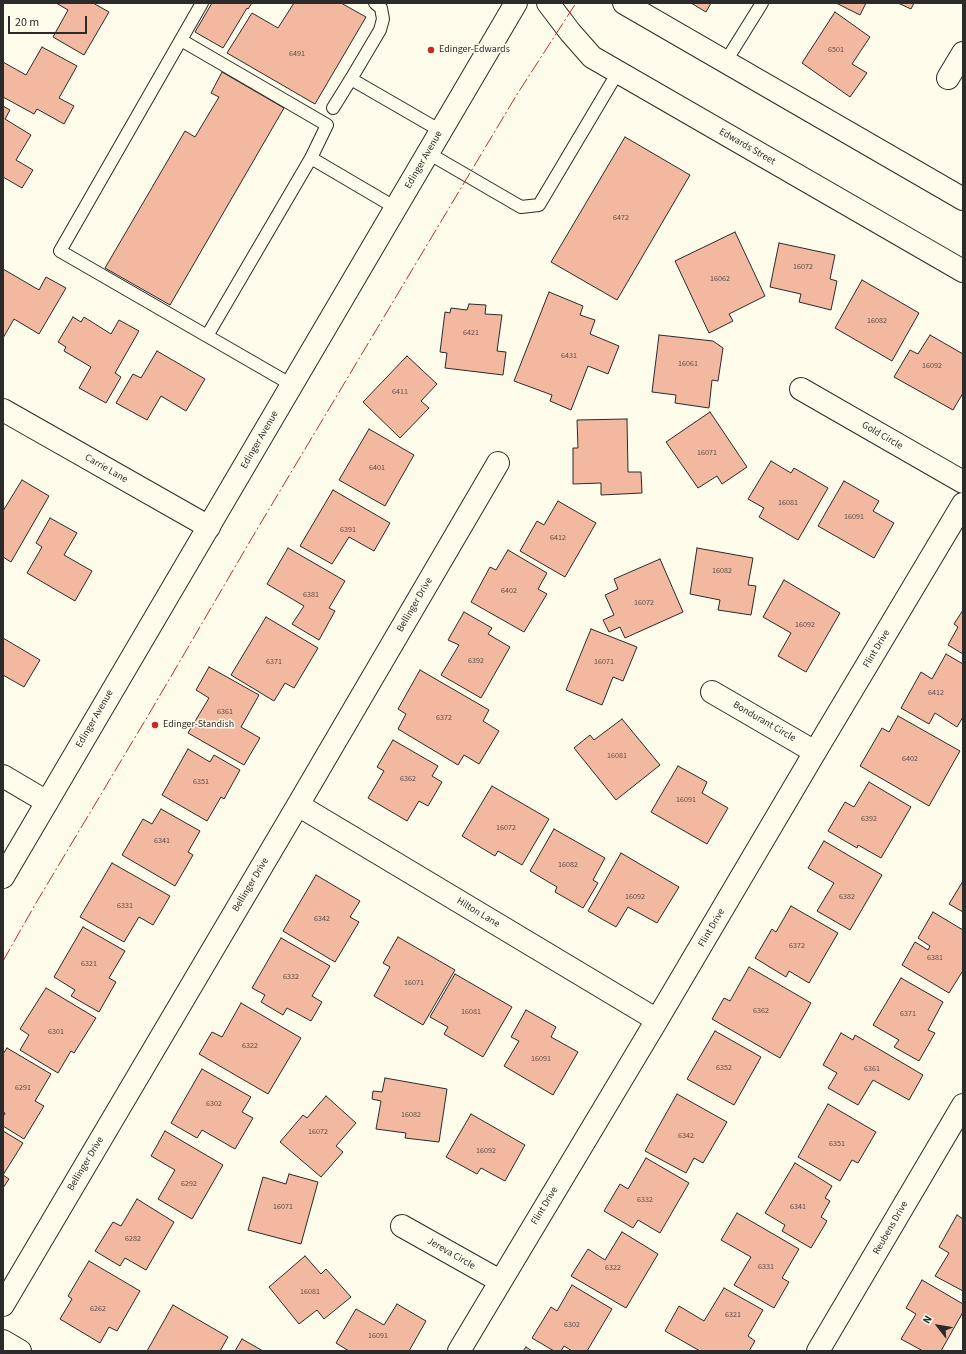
<!DOCTYPE html>
<style>
body{margin:0}
#map{position:relative;width:966px;height:1354px;overflow:hidden;background:#fdfbea;font-family:"Source Sans 3",sans-serif}
canvas{display:block}
.frame{position:absolute;inset:0;border:4px solid #2b2b2b;pointer-events:none}
.north{position:absolute;left:918px;top:1306px;width:40px;height:40px;-webkit-text-stroke:3px #fdfbea;paint-order:stroke;rotate:301deg;font-size:11px;font-weight:700;line-height:16px;text-align:center;color:#2b2b2b}
.north::after{content:'';display:block;margin:auto;width:14px;height:18px;background:#2b2b2b;clip-path:polygon(50% 0,100% 100%,50% 72%,0 100%)}
.scale{position:absolute;left:8px;top:16px;width:79px;height:18px;box-sizing:border-box;border:2px solid #2b2b2b;border-top:0;padding-left:5px;font-size:12px;line-height:14px;white-space:nowrap;color:#2b2b2b;-webkit-text-stroke:3px #fdfbea;paint-order:stroke}
</style>
<div id="map">
<canvas width="966" height="1354"></canvas>
<div class="frame"></div>
<div class="north">N</div>
<div class="scale">20 m</div>
</div>
<script>
const g = document.querySelector('canvas').getContext('2d');
g.lineJoin = 'round';
function fill(path, color) { g.fillStyle = color; g.fill(path, 'evenodd'); }
const toPath = rows => new Path2D(rows.map(r => 'M' + r).join(''));
function strokePath(path, color, width, dash) { g.strokeStyle = color; g.lineWidth = width; g.lineCap = dash ? 'butt' : 'round'; g.setLineDash(dash || []); g.stroke(path); }
function label(font, color, halo, rows, align = 'center') {
  g.font = font + ' "Source Sans 3",sans-serif'; g.lineWidth = 3; g.setLineDash([]); g.textBaseline = 'middle'; g.strokeStyle = halo; g.fillStyle = color; for (const [text, x, y, turn = 0] of rows) {
    g.save(); g.translate(x, y); g.rotate((+turn || 0) * Math.PI / 180); g.textAlign = isNaN(turn) ? turn : align; if (halo) g.strokeText(text, 0, 0); g.fillText(text, 0, 0); g.restore();
  }
}
const building = toPath([
 [56,3,93,3,109,12,84,55,53,37,68,10,56,3],
 [212,3,252,3,248,9,247,8,223,48,195,32,212,3],
 [294,3,341,3,366,17,315,104,227,53,252,13,278,28,294,3],
 [691,3,711,3,706,12,691,3],
 [836,3,866,3,860,15,836,3],
 [898,3,914,3,911,9,898,3],
 [835,12,870,37,852,64,867,73,850,97,802,63,835,12],
 [42,47,77,66,59,98,74,106,64,124,37,109,34,114,3,97,3,62,26,75,42,47],
 [222,72,284,108,170,305,105,268,185,131,195,137,219,97,211,93,222,72],
 [3,106,10,110,5,119,31,135,16,160,33,170,22,188,3,177,3,106],
 [625,137,690,175,617,300,551,262,625,137],
 [735,232,765,296,729,314,733,321,709,333,675,261,735,232],
 [779,243,835,255,830,279,837,281,831,310,799,302,801,294,770,287,779,243],
 [3,269,39,290,46,277,66,288,39,334,14,319,3,338,3,269],
 [862,280,919,313,892,361,835,328,862,280],
 [549,292,583,306,580,315,595,320,590,334,619,346,608,374,588,366,571,410,550,401,552,395,514,381,549,292],
 [469,304,486,305,485,314,502,315,497,351,506,352,503,375,445,368,447,353,440,352,445,312,450,313,451,308,467,310,469,304],
 [73,317,81,322,84,317,111,334,119,320,139,331,115,373,121,377,106,403,79,388,91,367,64,351,66,347,58,342,73,317],
 [659,335,713,341,723,348,718,381,712,380,709,408,675,403,676,395,652,392,659,335],
 [930,335,963,354,963,393,953,410,894,377,910,350,918,354,930,335],
 [157,351,205,379,186,411,161,396,147,420,116,403,133,374,141,378,157,351],
 [407,356,437,384,421,401,429,408,400,438,363,402,407,356],
 [710,412,747,467,722,484,717,476,698,488,666,442,710,412],
 [627,419,628,472,641,472,642,493,601,495,601,483,573,484,573,448,578,448,577,420,627,419],
 [369,429,414,455,385,506,339,480,369,429],
 [771,461,791,473,794,468,828,488,798,540,759,517,764,508,748,499,771,461],
 [22,480,49,496,11,562,3,557,3,511,22,480],
 [844,481,879,501,873,511,894,523,874,558,818,526,844,481],
 [333,490,390,523,374,551,349,537,332,564,300,546,333,490],
 [558,501,596,523,565,577,520,551,537,521,544,525,558,501],
 [50,518,77,533,64,555,92,571,75,601,27,573,42,547,36,543,50,518],
 [288,548,345,581,329,608,335,611,319,640,292,624,304,606,267,584,288,548],
 [697,548,753,558,748,585,756,586,751,615,718,610,720,600,690,594,697,548],
 [508,550,547,573,538,589,547,594,524,632,471,602,490,567,496,570,508,550],
 [660,559,683,612,625,638,620,627,609,632,603,620,614,615,605,595,618,589,614,579,660,559],
 [784,580,840,613,806,672,778,656,791,633,763,617,784,580],
 [963,610,963,654,948,645,958,627,954,624,963,610],
 [464,612,492,628,488,634,510,647,481,698,441,675,459,645,448,640,464,612],
 [266,617,318,648,294,688,285,683,274,701,231,675,266,617],
 [591,629,637,647,623,681,613,677,602,705,566,690,591,629],
 [3,638,40,660,24,687,3,675,3,638],
 [946,654,963,664,963,717,957,727,935,713,929,724,901,708,921,672,932,679,946,654],
 [209,667,259,695,241,727,260,738,244,765,188,733,209,698,196,690,209,667],
 [420,670,489,710,483,721,499,731,479,764,464,755,458,765,398,729,406,714,398,709,420,670],
 [898,716,960,751,929,806,860,766,882,728,889,732,898,716],
 [622,719,660,765,616,800,574,748,590,735,594,740,622,719],
 [393,740,438,766,432,776,442,782,428,806,419,801,407,821,368,798,384,771,377,767,393,740],
 [188,749,210,762,214,755,240,770,224,799,221,797,207,821,162,795,188,749],
 [678,766,707,782,702,793,728,808,707,844,651,812,678,766],
 [869,782,911,807,881,858,858,845,857,848,828,831,845,802,854,807,869,782],
 [492,786,549,819,522,865,498,851,495,856,462,836,492,786],
 [161,809,200,831,188,852,193,855,175,886,122,855,143,819,152,824,161,809],
 [554,829,605,858,593,880,598,883,583,908,555,892,557,887,530,871,554,829],
 [824,841,882,875,850,930,817,911,834,883,808,868,824,841],
 [621,853,679,887,657,923,628,907,616,927,588,911,621,853],
 [112,863,170,896,153,925,139,917,124,942,80,917,112,863],
 [316,875,360,901,350,917,359,922,335,962,283,931,316,875],
 [963,881,963,912,949,904,963,881],
 [791,906,838,933,809,983,789,971,786,977,755,958,772,929,776,932,791,906],
 [933,912,963,930,963,973,962,972,949,993,902,965,915,942,928,950,930,946,918,938,933,912],
 [83,927,125,951,109,978,116,982,99,1012,71,996,75,990,54,977,83,927],
 [398,937,455,970,423,1025,374,996,390,967,383,963,398,937],
 [281,938,330,966,312,996,322,1002,311,1021,287,1008,283,1015,261,1002,265,995,252,988,281,938],
 [749,967,811,1003,780,1058,712,1019,724,998,730,1001,749,967],
 [455,974,512,1007,483,1057,444,1034,448,1027,430,1017,455,974],
 [901,978,943,1002,928,1030,935,1033,919,1061,894,1047,899,1040,873,1025,901,978],
 [46,988,96,1018,74,1053,71,1051,58,1073,20,1050,29,1035,20,1029,46,988],
 [241,1003,301,1038,268,1094,199,1054,212,1032,222,1037,241,1003],
 [526,1010,556,1027,551,1037,578,1052,553,1095,504,1066,519,1041,511,1037,526,1010],
 [715,1031,761,1057,734,1105,687,1079,715,1031],
 [841,1033,853,1040,855,1035,923,1075,909,1100,873,1080,858,1105,828,1088,837,1073,823,1065,841,1033],
 [7,1048,51,1074,35,1101,44,1106,24,1139,3,1126,3,1117,5,1113,3,1112,3,1054,7,1048],
 [202,1069,251,1097,242,1112,253,1118,235,1149,202,1130,197,1138,171,1123,202,1069],
 [385,1078,447,1089,439,1142,405,1138,406,1133,376,1129,381,1101,372,1099,373,1091,382,1092,385,1078],
 [677,1094,727,1122,703,1163,694,1158,686,1173,645,1151,677,1094],
 [326,1096,356,1123,336,1146,343,1152,321,1177,280,1142,303,1115,307,1118,326,1096],
 [828,1104,876,1132,858,1163,852,1160,840,1181,798,1157,828,1104],
 [471,1114,525,1145,505,1181,481,1168,477,1174,446,1157,471,1114],
 [3,1131,23,1143,3,1175,9,1179,3,1188,3,1131],
 [165,1131,223,1165,192,1219,158,1199,175,1170,151,1156,165,1131],
 [646,1158,689,1183,660,1233,638,1220,633,1228,604,1211,620,1184,628,1189,646,1158],
 [795,1163,832,1186,825,1198,830,1201,821,1217,827,1221,811,1248,782,1231,785,1225,765,1213,795,1163],
 [289,1174,318,1182,301,1244,248,1230,263,1177,286,1184,289,1174],
 [137,1199,174,1222,146,1270,125,1258,120,1266,95,1251,113,1222,121,1226,137,1199],
 [737,1213,799,1249,782,1278,789,1282,774,1308,734,1285,751,1257,721,1240,737,1213],
 [957,1215,963,1219,963,1291,935,1276,949,1253,939,1247,957,1215],
 [622,1232,658,1254,626,1308,571,1276,588,1249,605,1260,622,1232],
 [305,1256,321,1274,326,1269,351,1297,324,1319,317,1310,299,1324,269,1287,305,1256],
 [89,1261,140,1291,117,1331,109,1327,100,1343,60,1319,72,1299,68,1296,89,1261],
 [922,1280,963,1304,963,1312,941,1351,923,1351,901,1339,916,1314,906,1308,922,1280],
 [572,1285,612,1309,587,1351,572,1351,564,1346,561,1351,554,1351,532,1338,551,1307,557,1311,572,1285],
 [724,1288,763,1310,748,1336,755,1341,749,1351,700,1351,665,1331,679,1306,704,1321,724,1288],
 [397,1304,426,1321,409,1351,349,1351,336,1343,356,1309,384,1325,397,1304],
 [173,1305,228,1337,220,1351,147,1351,173,1305],
 [242,1339,263,1351,235,1351,242,1339],
 [526,1347,532,1351,523,1351,526,1347]
]);
fill(building, '#f2b8a0');
strokePath(building, '#2b2b2b', 1);
const lane = toPath([
 [202,3,60,251,292,385],
 [181,40,327,125,311,158,396,208],
 [726,61,762,3],
 [351,79,380,30,383,19,381,8,375,3],
 [333,108,351,79,441,131],
 [428,153,521,207,539,205,618,72],
 [207,336,311,158]
]);
const street = toPath([
 [948,78,963,53],
 [801,389,963,482],
 [3,410,209,527],
 [712,692,815,752],
 [3,776,47,802],
 [298,805,657,1020],
 [402,1226,500,1281],
 [3,1305,298,805,498,463],
 [3,1341,20,1351],
 [459,1351,657,1020,815,752,963,504],
 [818,1351,963,1105]
]);
const secondary = toPath([
 [548,3,570,32,592,57,963,271],
 [624,3,963,199]
]);
const primary = toPath([
 [3,877,516,3]
]);
strokePath(lane, '#2b2b2b', 14);
strokePath(street, '#2b2b2b', 24);
strokePath(secondary, '#2b2b2b', 24);
strokePath(primary, '#2b2b2b', 24);
strokePath(lane, '#fdfbea', 12);
strokePath(street, '#fdfbea', 22);
strokePath(secondary, '#fdfbea', 22);
strokePath(primary, '#fdfbea', 22);
strokePath(toPath([
 [3,961,36,903,149,714,256,531,516,96,576,3]
]), '#c62828', 1, [14, 3, 2, 3]);
for (const [x, y, r, color] of [
 [431,50,4,"#c62828"],
 [155,725,4,"#c62828"]
]) { const dot = new Path2D(); dot.arc(x, y, r, 0, 2 * Math.PI); g.fillStyle = color; g.fill(dot); strokePath(dot, '#fdfbea', 1.5); }
label('8px', '#5d4e48', null, [
 ["6501",836,50],
 ["6491",297,54],
 ["6472",621,218],
 ["16072",803,267],
 ["16062",720,279],
 ["16082",877,321],
 ["6421",471,333],
 ["6431",569,356],
 ["16061",688,364],
 ["16092",932,366],
 ["6411",400,392],
 ["16071",707,453],
 ["6401",377,468],
 ["16081",788,503],
 ["16091",854,517],
 ["6391",348,530],
 ["6412",558,538],
 ["16082",722,571],
 ["6402",509,591],
 ["6381",311,595],
 ["16072",644,603],
 ["16092",805,625],
 ["6392",476,661],
 ["6371",274,662],
 ["16071",604,662],
 ["6412",936,693],
 ["6361",225,712],
 ["6372",444,718],
 ["16081",617,756],
 ["6402",910,759],
 ["6362",408,779],
 ["6351",201,782],
 ["16091",686,800],
 ["6392",869,819],
 ["16072",506,828],
 ["6341",162,841],
 ["16082",568,865],
 ["16092",635,897],
 ["6382",847,897],
 ["6331",125,906],
 ["6342",322,919],
 ["6372",797,946],
 ["6381",935,958],
 ["6321",89,964],
 ["6332",291,977],
 ["16071",414,983],
 ["6362",761,1011],
 ["16081",471,1012],
 ["6371",908,1014],
 ["6301",56,1032],
 ["6322",250,1046],
 ["16091",541,1059],
 ["6352",724,1068],
 ["6361",872,1069],
 ["6291",23,1088],
 ["6302",214,1104],
 ["16082",411,1115],
 ["16072",318,1132],
 ["6342",686,1136],
 ["6351",837,1144],
 ["16092",486,1151],
 ["6292",189,1184],
 ["6332",645,1200],
 ["16071",283,1207],
 ["6341",798,1207],
 ["6282",133,1239],
 ["6331",766,1267],
 ["6322",613,1268],
 ["16081",310,1292],
 ["6262",98,1309],
 ["6321",733,1315],
 ["6302",572,1325],
 ["16091",378,1336]
]);
label('10px', '#2b2b2b', '#fdfbea', [
 ["Edinger-Edwards",439,50],
 ["Edinger-Standish",163,725]
], 'left');
label('10px', '#2b2b2b', '#fdfbea', [
 ["Edwards Street",747,147,30],
 ["Edinger Avenue",424,160,-60],
 ["Gold Circle",882,436,30],
 ["Edinger Avenue",260,440,-60],
 ["Carrie Lane",106,469,30],
 ["Bellinger Drive",415,605,-60],
 ["Flint Drive",877,649,-59],
 ["Edinger Avenue",95,719,-60],
 ["Bondurant Circle",764,722,30],
 ["Bellinger Drive",251,885,-59],
 ["Hilton Lane",478,913,31],
 ["Flint Drive",712,928,-60],
 ["Bellinger Drive",86,1164,-59],
 ["Flint Drive",545,1206,-59],
 ["Reubens Drive",891,1228,-60],
 ["Jereva Circle",451,1254,30]
]);
</script>
